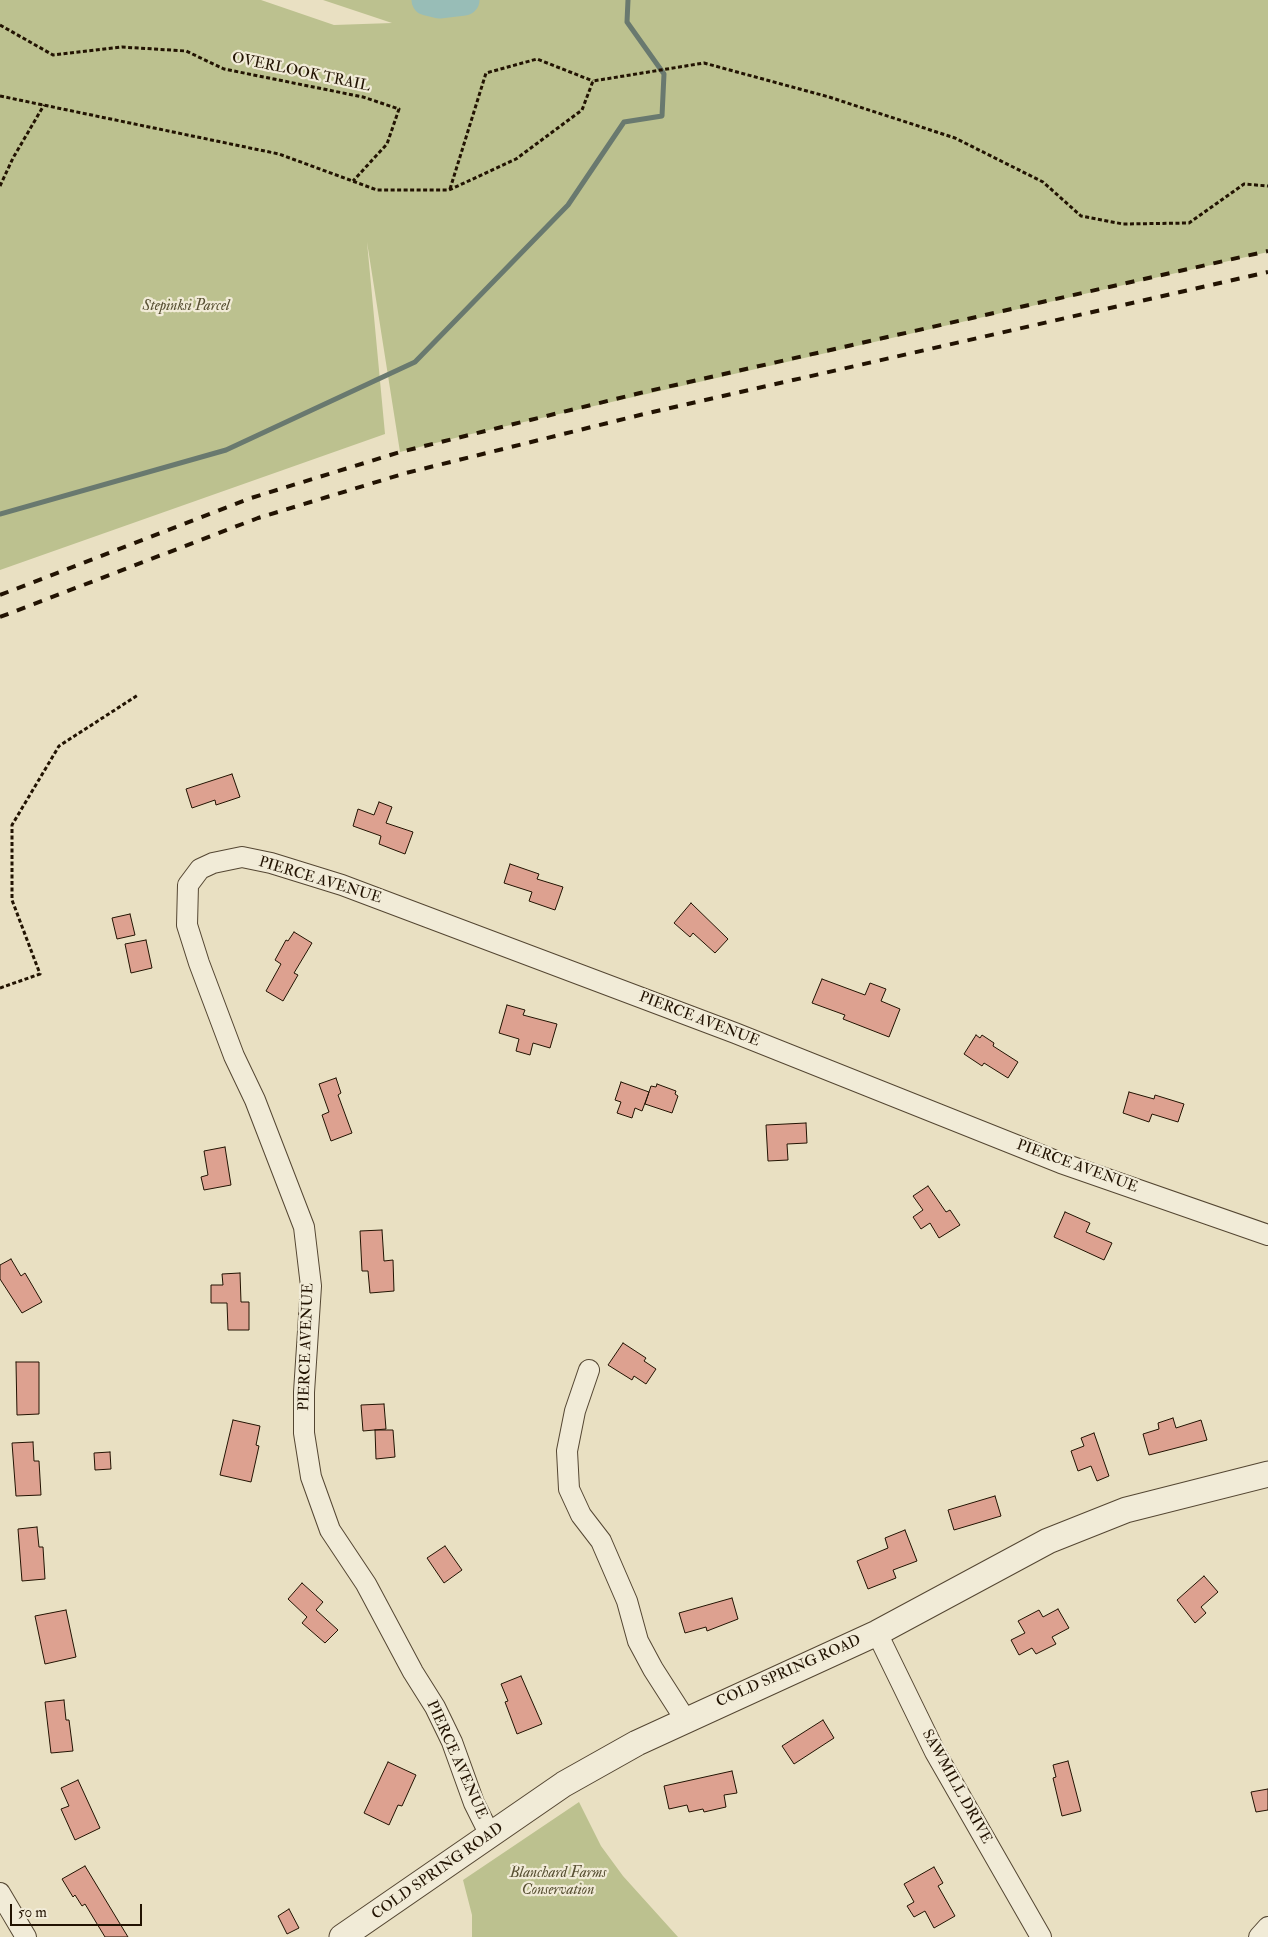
<!DOCTYPE html>
<style>
body{margin:0}
#map{position:relative;width:1268px;height:1937px;overflow:hidden;background:#e9e0c2;font-family:"IM FELL Double Pica",serif}
canvas{display:block}
.scale{position:absolute;left:10px;top:1904px;width:132px;height:22px;box-sizing:border-box;border:2px solid #221302;border-top:0;padding-left:6px;font-size:15px;line-height:18px;white-space:nowrap;color:#221302;-webkit-text-stroke:4px #f1ebd7;paint-order:stroke}
</style>
<div id="map">
<canvas width="1268" height="1937"></canvas>
<div class="scale">50 m</div>
</div>
<script>
const g = document.querySelector('canvas').getContext('2d');
g.lineJoin = 'round';
function fill(path, color) { g.fillStyle = color; g.fill(path, 'evenodd'); }
const toPath = rows => new Path2D(rows.map(r => 'M' + r).join(''));
function strokePath(path, color, width, dash) { g.strokeStyle = color; g.lineWidth = width; g.lineCap = dash ? 'butt' : 'round'; g.setLineDash(dash || []); g.stroke(path); }
function label(font, color, halo, rows, align = 'center') {
  g.font = font + ' "IM FELL Double Pica",serif'; g.lineWidth = 4.5; g.setLineDash([]); g.textBaseline = 'middle'; g.strokeStyle = halo; g.fillStyle = color; for (const [text, x, y, turn = 0] of rows) {
    g.save(); g.translate(x, y); g.rotate((+turn || 0) * Math.PI / 180); g.textAlign = isNaN(turn) ? turn : align; if (halo) g.strokeText(text, 0, 0); g.fillText(text, 0, 0); g.restore();
  }
}
fill(toPath([
 [0,0,261,0,334,25,392,23,323,0,1268,0,1268,252,467,435,400,452,367,242,385,434,0,570],
 [579,1802,601,1846,623,1876,678,1937,472,1937,472,1915,463,1880]
]), '#bcc18f');
strokePath(toPath([
 [0,514,226,450,415,362,568,205,624,122,662,116,664,74,627,22,628,0]
]), '#69796f', 5);
strokePath(toPath([
 [427,0,439,3,464,0]
]), '#98bdb7', 31);
const building = toPath([
 [232,774,240,797,216,805,215,800,192,808,186,789,232,774],
 [379,802,392,807,386,823,413,832,405,854,379,844,381,836,353,826,358,809,374,815,379,802],
 [510,864,539,874,537,879,563,887,555,910,529,901,532,892,504,883,510,864],
 [691,903,728,939,715,953,693,933,690,937,674,923,691,903],
 [130,914,135,935,117,939,112,918,130,914],
 [294,932,312,943,294,973,298,975,283,1001,266,991,281,964,275,960,286,940,288,941,294,932],
 [146,940,152,968,131,973,125,944,146,940],
 [822,979,865,995,870,983,886,989,881,1001,900,1009,889,1037,843,1019,845,1015,812,1003,822,979],
 [507,1005,525,1010,523,1015,557,1024,550,1048,533,1043,530,1055,516,1051,519,1039,499,1033,507,1005],
 [976,1035,980,1038,982,1035,994,1043,993,1046,1018,1062,1008,1078,984,1063,982,1066,964,1054,976,1035],
 [336,1078,341,1093,338,1095,352,1133,331,1141,322,1115,329,1112,319,1084,336,1078],
 [621,1082,649,1092,642,1111,635,1108,632,1118,617,1113,621,1102,615,1100,621,1082],
 [657,1084,676,1091,675,1094,678,1096,672,1113,645,1104,651,1086,656,1087,657,1084],
 [1129,1092,1154,1099,1155,1095,1184,1104,1178,1122,1152,1114,1149,1122,1123,1113,1129,1092],
 [806,1123,807,1143,787,1144,788,1160,768,1161,766,1125,806,1123],
 [225,1147,231,1185,204,1190,201,1177,208,1175,204,1151,225,1147],
 [928,1186,946,1212,950,1210,960,1225,939,1238,930,1223,921,1229,913,1217,923,1210,913,1196,928,1186],
 [1065,1212,1090,1223,1086,1232,1112,1243,1104,1260,1054,1237,1065,1212],
 [382,1230,384,1261,393,1260,394,1291,370,1293,368,1271,362,1271,360,1231,382,1230],
 [11,1259,21,1276,25,1273,42,1302,22,1313,0,1279,0,1265,11,1259],
 [240,1273,241,1302,249,1302,249,1330,228,1330,227,1303,211,1303,211,1285,223,1285,222,1274,240,1273],
 [623,1343,646,1358,644,1361,656,1369,646,1384,634,1376,632,1380,608,1365,623,1343],
 [16,1362,39,1362,39,1414,17,1415,16,1362],
 [384,1404,386,1429,363,1431,361,1405,384,1404],
 [1173,1418,1176,1428,1201,1420,1207,1440,1149,1455,1143,1434,1159,1429,1158,1423,1173,1418],
 [233,1420,260,1426,256,1445,259,1446,251,1482,220,1475,233,1420],
 [375,1430,393,1430,395,1457,376,1459,375,1430],
 [1094,1433,1109,1476,1097,1481,1091,1466,1078,1471,1071,1451,1084,1446,1081,1438,1094,1433],
 [33,1442,34,1461,39,1461,41,1495,16,1496,12,1443,33,1442],
 [110,1452,111,1469,95,1470,94,1453,110,1452],
 [995,1496,1001,1516,954,1530,948,1510,995,1496],
 [37,1527,39,1547,43,1547,45,1579,22,1581,18,1529,37,1527],
 [905,1530,917,1561,893,1570,896,1578,868,1589,857,1561,888,1548,885,1538,905,1530],
 [445,1546,462,1570,444,1583,427,1558,445,1546],
 [1204,1576,1218,1592,1201,1607,1206,1613,1195,1623,1177,1600,1204,1576],
 [302,1583,323,1602,316,1610,338,1630,325,1643,302,1623,307,1617,288,1599,302,1583],
 [732,1598,738,1619,707,1631,706,1627,685,1633,679,1613,732,1598],
 [1058,1609,1069,1628,1052,1637,1056,1644,1036,1654,1032,1648,1019,1655,1011,1640,1025,1633,1018,1621,1039,1610,1043,1617,1058,1609],
 [66,1610,76,1657,45,1664,35,1616,66,1610],
 [521,1676,542,1724,517,1734,505,1702,508,1701,501,1684,521,1676],
 [64,1700,66,1720,69,1720,73,1751,51,1753,45,1702,64,1700],
 [823,1720,834,1738,794,1764,782,1746,823,1720],
 [1068,1761,1081,1811,1062,1816,1053,1778,1056,1777,1053,1765,1068,1761],
 [388,1762,416,1775,402,1806,398,1805,389,1825,364,1813,388,1762],
 [732,1771,737,1793,724,1795,726,1807,704,1812,703,1809,689,1812,687,1805,669,1809,664,1786,732,1771],
 [78,1780,100,1828,75,1840,61,1809,69,1806,61,1788,78,1780],
 [1268,1789,1268,1810,1256,1812,1251,1792,1268,1789],
 [85,1866,128,1937,105,1937,85,1904,82,1906,75,1895,73,1897,62,1879,85,1866],
 [934,1867,943,1883,938,1886,955,1916,934,1928,925,1911,914,1917,907,1906,914,1902,904,1884,934,1867],
 [289,1909,299,1928,287,1934,278,1916,289,1909]
]);
fill(building, '#dda190');
strokePath(building, '#221302', 1);
const minor = toPath([
 [589,1370,575,1411,567,1451,569,1489,581,1515,601,1541,627,1601,638,1641,653,1669,685,1719],
 [877,1633,935,1752,1041,1937],
 [490,1835,474,1803,452,1742,435,1707,413,1672,366,1584,330,1530,311,1477,304,1433,304,1392,311,1286,304,1227,255,1100,234,1056,199,963,187,925,188,885,200,869,213,863,242,857,271,863,342,885,735,1033,1061,1163,1268,1235],
 [0,1893,26,1937],
 [1259,1937,1268,1927]
]);
const tertiary = toPath([
 [342,1937,564,1784,637,1743,877,1633,1048,1541,1126,1510,1268,1474]
]);
strokePath(minor, '#544632', 22);
strokePath(tertiary, '#544632', 27);
strokePath(toPath([
 [0,25,53,55,122,47,186,51,224,69,363,97,399,109,387,144,353,181],
 [0,96,279,154,377,190,449,190,516,159,582,110,593,81,704,63,829,97,955,138,1043,182,1081,216,1123,224,1189,223,1244,184,1268,186],
 [0,186,13,158,44,105],
 [450,189,486,73,537,59,593,81],
 [0,988,40,974,12,900,12,825,59,746,138,695]
]), '#221302', 3, [4, 2.5]);
strokePath(minor, '#f1ebd7', 20);
strokePath(tertiary, '#f1ebd7', 25);
strokePath(toPath([
 [0,595,251,498,400,452,640,393,1268,251],
 [0,617,258,518,406,473,644,414,1268,272]
]), '#221302', 4, [9, 9]);
label('15px', '#221302', '#f1ebd7', [
 ["OVERLOOK TRAIL",301,73,12],
 ["PIERCE AVENUE",320,881,17],
 ["PIERCE AVENUE",699,1020,21],
 ["PIERCE AVENUE",1077,1167,20],
 ["PIERCE AVENUE",307,1347,-88],
 ["COLD SPRING ROAD",789,1672,-24],
 ["PIERCE AVENUE",456,1760,66],
 ["SAWMILL DRIVE",956,1787,61],
 ["COLD SPRING ROAD",438,1872,-35]
]);
label('italic 15px', '#585033', '#f1ebd7', [
 ["Stepinksi Parcel",186,307],
 ["Blanchard Farms",558,1874],
 ["Conservation",558,1891]
]);
</script>
